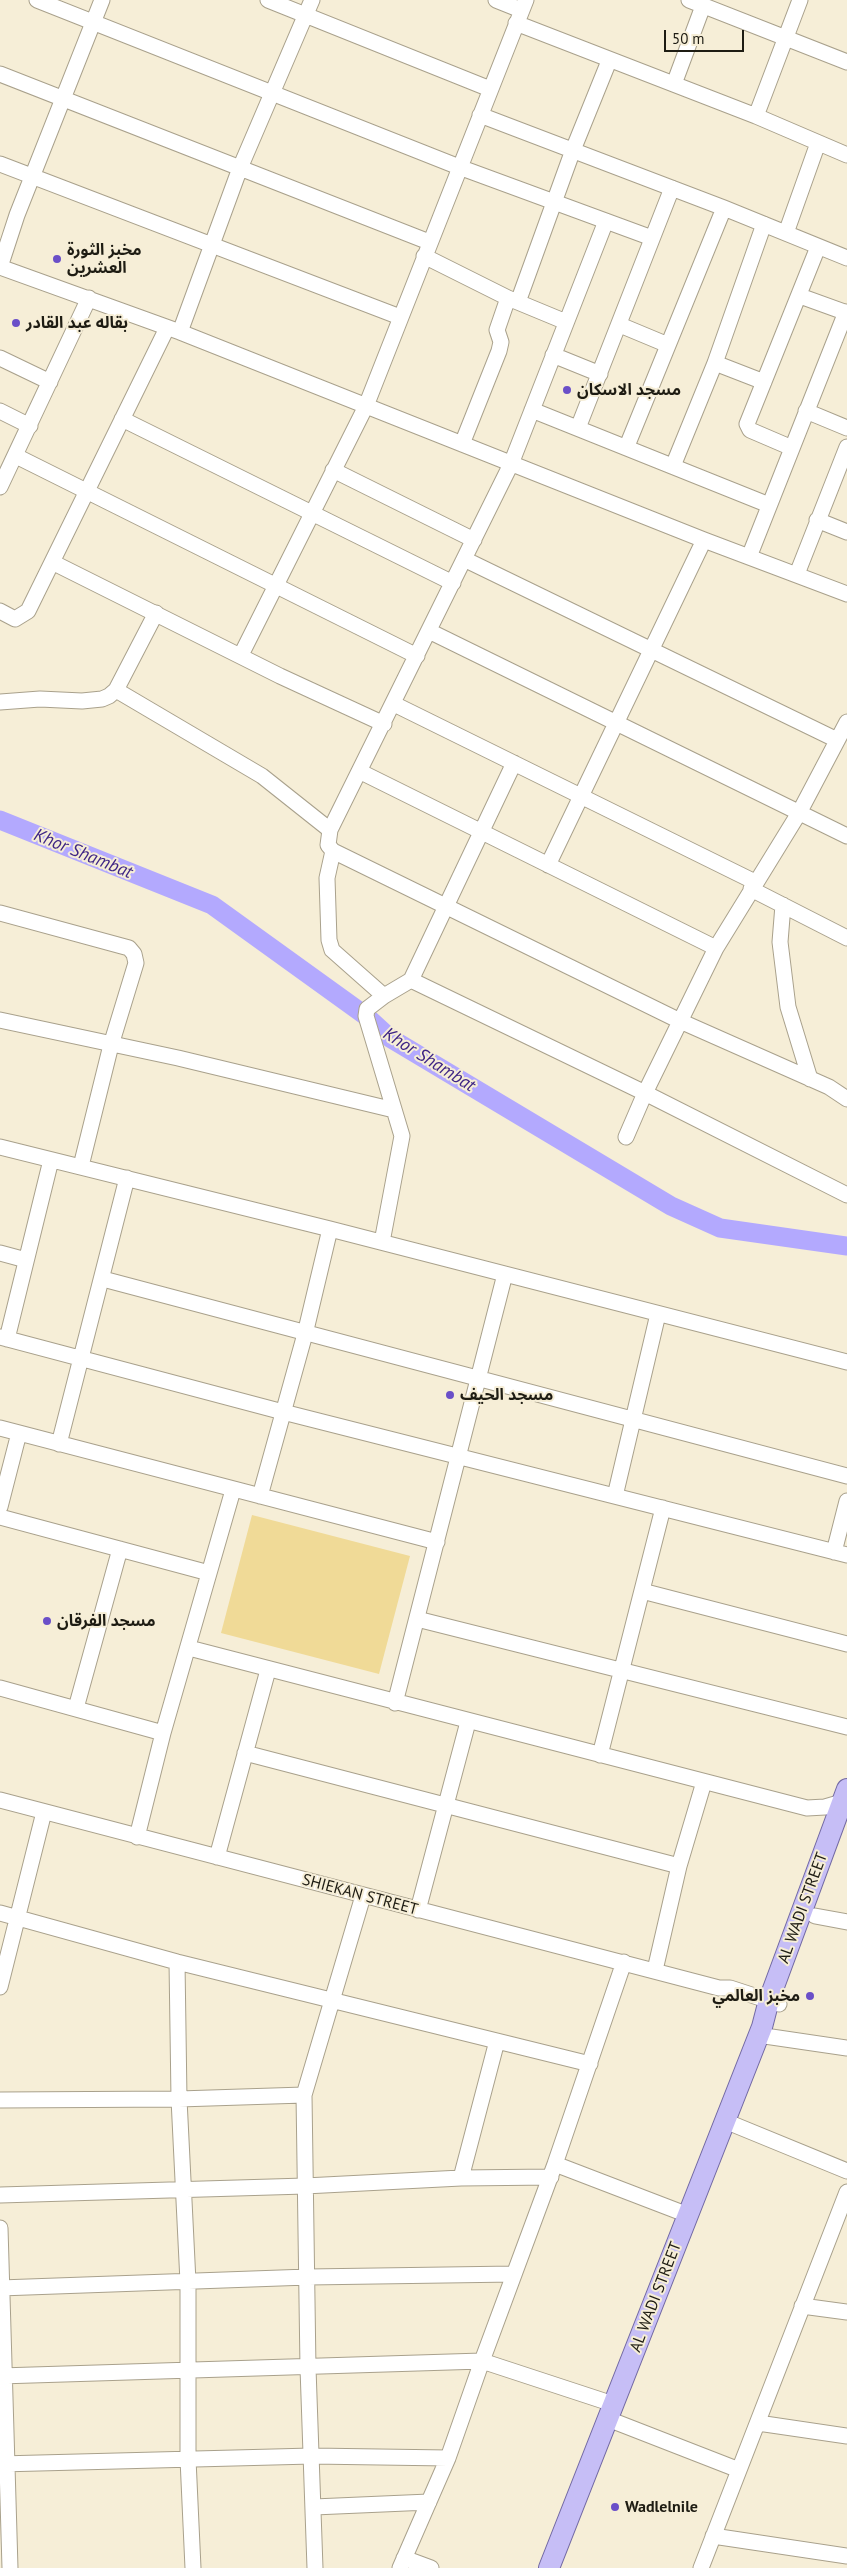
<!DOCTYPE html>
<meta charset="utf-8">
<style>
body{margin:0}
#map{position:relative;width:847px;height:2568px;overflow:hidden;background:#f6eed7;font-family:"PT Sans",sans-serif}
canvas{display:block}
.scale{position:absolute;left:664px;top:30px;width:80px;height:22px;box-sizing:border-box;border:2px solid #1e1c13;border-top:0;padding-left:6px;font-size:15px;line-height:18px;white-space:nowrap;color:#1e1c13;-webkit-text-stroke:4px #f6eed7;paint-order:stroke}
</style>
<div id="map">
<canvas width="847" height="2568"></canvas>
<div class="scale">50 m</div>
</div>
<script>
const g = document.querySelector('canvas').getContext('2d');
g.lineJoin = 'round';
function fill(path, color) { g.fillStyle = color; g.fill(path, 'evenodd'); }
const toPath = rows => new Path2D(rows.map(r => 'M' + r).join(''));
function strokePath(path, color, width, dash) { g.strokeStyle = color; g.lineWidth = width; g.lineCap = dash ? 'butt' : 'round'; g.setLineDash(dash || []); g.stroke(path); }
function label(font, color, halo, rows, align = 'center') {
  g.font = font + ' "PT Sans","Noto Sans Arabic",sans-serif'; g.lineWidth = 4; g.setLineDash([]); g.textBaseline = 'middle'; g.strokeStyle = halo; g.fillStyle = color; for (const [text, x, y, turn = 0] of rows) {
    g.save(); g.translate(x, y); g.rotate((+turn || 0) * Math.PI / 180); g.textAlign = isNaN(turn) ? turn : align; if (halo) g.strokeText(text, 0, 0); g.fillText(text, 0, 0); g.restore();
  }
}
fill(toPath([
 [252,1515,410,1556,379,1674,221,1633]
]), '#f0da97');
strokePath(toPath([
 [0,820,212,905,366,1016,390,1038,671,1206,720,1228,847,1246]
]), '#b3a9fe', 19);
const minor = toPath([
 [37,0,459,167,652,238],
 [268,0,490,89],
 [496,0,521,10],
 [689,0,847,62],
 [516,23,756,116,847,155],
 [0,74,429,242],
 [674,84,703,6],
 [480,115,724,208,847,258],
 [756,116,800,0],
 [0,164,400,317],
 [606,221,511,464,330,830,328,845,333,851,680,1021,829,1087,847,1099],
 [786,233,818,143],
 [424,256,508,298,566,322],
 [0,267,180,332,704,540,847,594],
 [0,267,17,215,102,0],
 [800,296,847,313],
 [518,302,573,150,609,61],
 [620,325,668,345],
 [180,332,240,168,312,0],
 [553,355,600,374],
 [0,358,50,382],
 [715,363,764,382],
 [532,410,769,505],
 [0,411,30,426],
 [806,411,847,428],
 [122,419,453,583],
 [578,428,672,188],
 [462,444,499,351,501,342,497,330,508,298],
 [627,446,724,208],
 [792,448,750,430,747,424,818,247],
 [16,456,417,656],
 [673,466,715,363,764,224],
 [333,470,474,540],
 [0,487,89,298],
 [817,520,847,532],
 [749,557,846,312],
 [464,559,837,740],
 [52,562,280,676,384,724],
 [797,574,847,447],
 [0,611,15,619,28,611,167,328],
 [429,631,847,836],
 [241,655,366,406,526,0],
 [116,690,262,776,330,830],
 [0,702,40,699,82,701,102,699,109,696,116,690,156,613],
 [394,704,755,882],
 [361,772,716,948],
 [333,851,327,878,329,940,332,950,384,996],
 [548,865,704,540],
 [751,889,847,938],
 [783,905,780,942,788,1007,810,1079],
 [0,913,129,948,134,954,136,963,111,1045,81,1166],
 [411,980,645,1093,847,1195],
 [0,1020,178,1058,394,1110],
 [626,1137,645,1093,716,948,799,813,847,722],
 [0,1147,330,1229,847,1362],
 [382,1242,402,1136,366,1016,367,1009,384,996,411,980,514,763],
 [0,1253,26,1260],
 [103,1279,847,1476],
 [0,1337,283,1412,847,1555],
 [7,1339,51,1160],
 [0,1428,437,1542],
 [59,1444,127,1178],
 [260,1496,305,1334,330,1229],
 [615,1496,658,1314],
 [0,1507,19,1433],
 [0,1517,209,1573],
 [834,1552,847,1501],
 [642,1591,847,1644],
 [417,1619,847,1727],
 [189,1648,807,1808,825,1807,842,1802,847,1804],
 [0,1688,163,1733],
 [395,1703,505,1274],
 [76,1708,120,1549],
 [245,1753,679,1866],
 [600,1755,663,1508],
 [0,1800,719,1988,730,1988,779,2004],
 [137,1837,163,1733,233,1490],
 [217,1857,268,1670],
 [418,1910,468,1722],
 [0,1913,177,1962,590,2064],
 [815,1916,847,1922],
 [177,1962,179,2099,188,2282,188,2459,193,2568],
 [655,1970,679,1866,704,1782],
 [0,1987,44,1812],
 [758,2035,847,2048],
 [0,2100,179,2099,304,2095],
 [725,2121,847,2171],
 [555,2164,688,2215],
 [461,2178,497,2041],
 [0,2195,305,2186,461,2178,551,2177],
 [0,2228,10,2568],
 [0,2288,308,2277,514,2274],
 [802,2306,847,2312],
 [0,2376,482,2361,613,2404],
 [608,2419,739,2470],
 [758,2423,847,2436],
 [0,2464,312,2456,448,2458],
 [314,2507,429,2502],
 [713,2536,847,2556],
 [404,2558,431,2568],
 [315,2568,308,2368,304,2095,363,1896],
 [400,2568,448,2458,482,2361,555,2164,624,1962],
 [701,2568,847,2192]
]);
const major = toPath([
 [549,2568,762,2027,769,2000,847,1789]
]);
strokePath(minor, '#a9a18c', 17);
strokePath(major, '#7269a3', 22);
strokePath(minor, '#fff', 15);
strokePath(major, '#c6bef6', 20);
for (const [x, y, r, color] of [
 [57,259,5,"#6a4fc8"],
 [16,323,5,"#6a4fc8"],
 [567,390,5,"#6a4fc8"],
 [450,1395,5,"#6a4fc8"],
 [47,1621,5,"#6a4fc8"],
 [810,1996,5,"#6a4fc8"],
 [615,2507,5,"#6a4fc8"]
]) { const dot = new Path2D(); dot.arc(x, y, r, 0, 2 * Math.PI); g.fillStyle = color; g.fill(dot); strokePath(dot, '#f6eed7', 2); }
label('bold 16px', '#1e1c13', '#f6eed7', [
 ["مخبز الثورة",67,250],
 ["العشرين",67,268],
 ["بقاله عبد القادر",26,323],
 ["مسجد الاسكان",577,390],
 ["مسجد الحيف",460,1395],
 ["مسجد الفرقان",57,1621],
 ["مخبز العالمي",800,1996,"right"],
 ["Wadlelnile",625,2507]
], 'left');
label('16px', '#1e1c13', '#f6eed7', [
 ["SHIEKAN STREET",360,1895,15],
 ["AL WADI STREET",803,1908,-70],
 ["AL WADI STREET",656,2297,-69]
]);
label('italic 18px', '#3f2685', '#f6eed7', [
 ["Khor Shambat",83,854,22],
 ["Khor Shambat",429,1060,32]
]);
</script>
